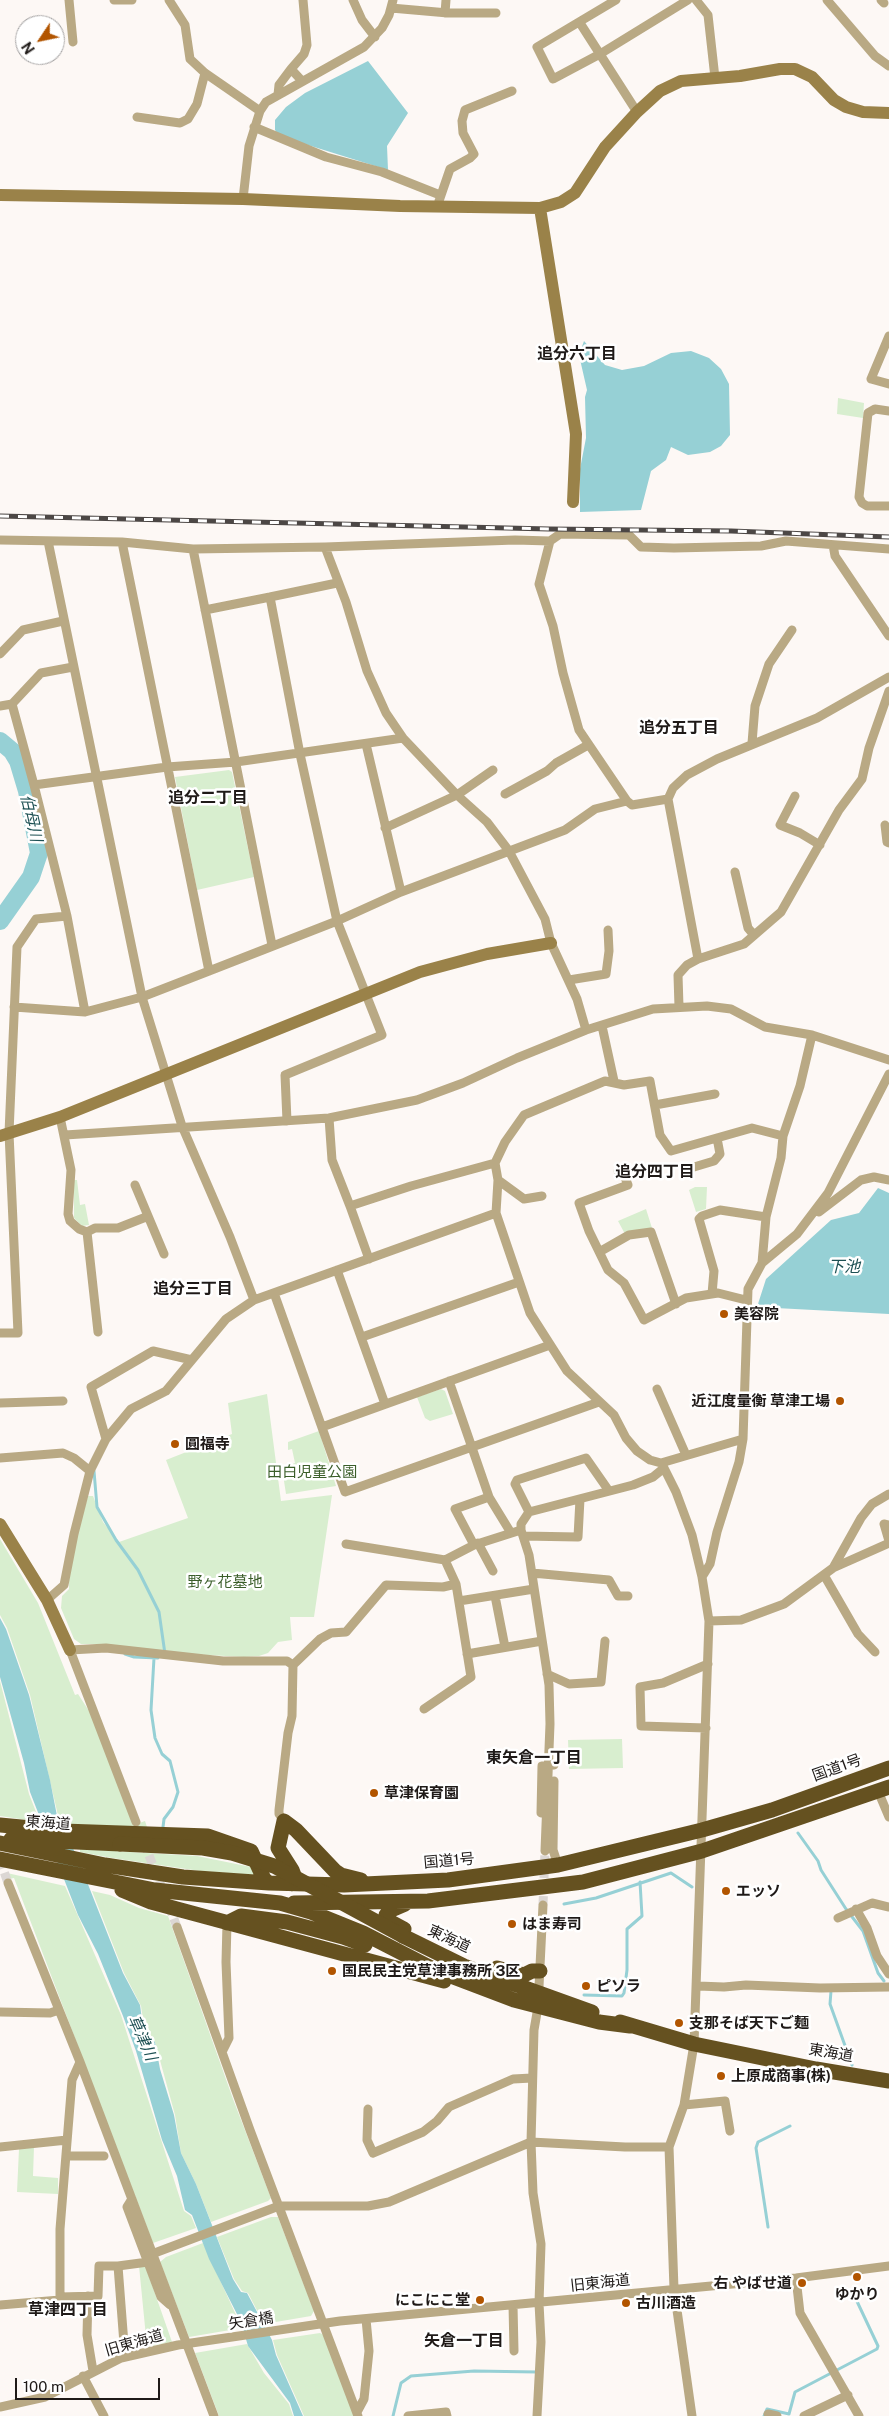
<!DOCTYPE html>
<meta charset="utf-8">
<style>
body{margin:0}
#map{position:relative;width:889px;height:2416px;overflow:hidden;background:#fdf8f5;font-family:"Public Sans",sans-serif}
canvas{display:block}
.north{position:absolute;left:15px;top:15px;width:50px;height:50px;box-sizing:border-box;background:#fff;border:1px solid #a5a3a3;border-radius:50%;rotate:236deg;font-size:14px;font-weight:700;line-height:20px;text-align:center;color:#1f1a18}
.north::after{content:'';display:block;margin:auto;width:18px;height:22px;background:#b25500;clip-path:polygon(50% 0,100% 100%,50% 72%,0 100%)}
.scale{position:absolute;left:15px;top:2378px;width:145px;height:22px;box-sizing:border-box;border:2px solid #1f1a18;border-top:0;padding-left:6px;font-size:15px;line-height:18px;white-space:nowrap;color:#1f1a18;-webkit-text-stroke:4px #fff;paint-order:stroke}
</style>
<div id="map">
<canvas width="889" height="2416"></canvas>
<div class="north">N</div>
<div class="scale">100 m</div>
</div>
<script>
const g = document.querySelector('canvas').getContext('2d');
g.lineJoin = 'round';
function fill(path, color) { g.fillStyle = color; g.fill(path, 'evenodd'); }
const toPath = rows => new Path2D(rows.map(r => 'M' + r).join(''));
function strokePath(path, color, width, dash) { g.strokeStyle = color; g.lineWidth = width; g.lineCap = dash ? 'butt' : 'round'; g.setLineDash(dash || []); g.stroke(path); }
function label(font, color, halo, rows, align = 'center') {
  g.font = font + ' "Public Sans","Noto Sans JP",sans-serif'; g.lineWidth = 5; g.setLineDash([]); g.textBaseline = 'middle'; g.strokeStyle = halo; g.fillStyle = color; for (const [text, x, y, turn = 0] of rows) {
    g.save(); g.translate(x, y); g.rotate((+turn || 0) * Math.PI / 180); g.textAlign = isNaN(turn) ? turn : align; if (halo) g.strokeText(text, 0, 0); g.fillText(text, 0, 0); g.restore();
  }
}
fill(toPath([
 [838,398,864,403,863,418,837,414],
 [229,770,232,772,254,877,197,890,175,777],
 [74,1180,77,1180,80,1205,85,1204,89,1225,82,1226,74,1218],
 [695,1187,707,1187,706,1209,696,1212,689,1190],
 [646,1209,652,1228,625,1234,618,1221],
 [441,1389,445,1391,453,1414,430,1421,425,1418,417,1397],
 [267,1394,281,1501,332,1495,314,1617,290,1617,292,1640,278,1642,268,1653,259,1656,244,1657,171,1653,106,1644,81,1644,74,1639,61,1608,62,1596,69,1589,69,1576,77,1535,88,1496,93,1496,103,1522,119,1542,188,1518,166,1460,232,1434,228,1403],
 [319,1431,336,1486,286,1494,282,1468,295,1463,292,1449,288,1450,288,1442],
 [0,1539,38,1603,75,1695,78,1694,91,1714,134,1825,145,1821,147,1827,60,1824,30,1695,7,1628,0,1615],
 [0,1681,29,1794,40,1822,0,1816],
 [622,1739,623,1768,569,1769,568,1740],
 [80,1849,197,1856,256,1868,255,1875,200,1871,112,1858,80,1852],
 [7,1873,65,1886,121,2015,184,2211,191,2216,196,2228,153,2243,14,1878,4,1880],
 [92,1891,110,1895,139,1908,168,1916,233,2099,271,2198,268,2201,211,2222,196,2184,181,2153,175,2115,155,2042,145,2032,141,2006,124,1973],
 [34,2147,33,2176,58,2178,58,2194,17,2192,19,2149],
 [271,2217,278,2217,314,2311,311,2316,264,2324,248,2293,242,2291,234,2279,217,2237],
 [203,2243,242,2328,189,2337,160,2262,166,2257],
 [145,2265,172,2342,147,2347,139,2266],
 [320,2333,324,2335,354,2416,304,2416,277,2355,273,2340],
 [247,2344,264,2373,289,2404,293,2416,219,2416,195,2353]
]), '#d8eecf');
fill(toPath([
 [368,61,408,113,387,146,388,170,279,136,275,130,275,120,286,107,305,93],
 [584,341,605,365,622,370,644,366,671,353,691,351,709,358,721,369,729,384,730,435,721,446,710,452,688,455,671,447,666,460,651,471,641,510,580,512,580,469,586,438,585,397,587,390,579,355],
 [878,1188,889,1193,889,1314,757,1307,766,1279,831,1220,859,1213],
 [0,1618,6,1629,29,1695,50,1780,58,1821,76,1854,123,1973,140,2005,144,2034,155,2042,160,2069,174,2115,181,2153,196,2184,233,2279,241,2292,247,2293,272,2340,276,2355,303,2416,294,2416,290,2403,248,2346,241,2322,209,2259,192,2215,185,2210,177,2176,162,2140,136,2051,123,2016,98,1954,78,1915,30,1792,24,1763,0,1677]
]), '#96d0d5');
strokePath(toPath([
 [94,1471,97,1507,116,1540,138,1570,159,1612,165,1654],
 [125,1654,134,1657,158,1658],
 [154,1658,151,1710,155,1738,162,1754,170,1761,178,1792,173,1807,164,1819,163,1827],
 [798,1833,818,1861,821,1870,846,1909,863,1931,878,1973,884,1981],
 [564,1904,596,1898,671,1873,692,1887],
 [831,1991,830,2004,852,2065],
 [584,1995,622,1996,624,1993,627,1970,627,1929,642,1916,640,1882],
 [768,2227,756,2148,758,2142,790,2126],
 [393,2416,401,2383,411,2376,474,2371,537,2372],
 [764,2416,767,2409,789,2414,795,2392,877,2349,878,2346,854,2295]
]), '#96d0d5', 3);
strokePath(toPath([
 [0,741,12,751,18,761,27,791,39,853,31,877,0,921]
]), '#96d0d5', 18);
strokePath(toPath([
 [144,1843,164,1893],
 [0,1860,8,1883],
 [543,1905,545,1851],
 [169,1906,177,1927]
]), '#dcd7d4', 9, [9, 4.5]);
strokePath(toPath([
 [69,0,73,42],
 [114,0,132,0],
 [169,0,185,25,190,59,205,73,260,111],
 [353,0,362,20,375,37],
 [616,0,537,47,553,79,600,54,688,0],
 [696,0,708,15,715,78],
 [827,0,875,56,889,66],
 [881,0,884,3],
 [391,8,448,13,496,13],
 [445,13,446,0],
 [580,23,637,112],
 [302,81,291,69,304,54,307,45,303,0],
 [278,95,279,85,291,69],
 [137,117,180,123,188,119,197,104,205,73],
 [254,127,326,157,382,172,440,195],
 [243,199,249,146,260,111,266,102,364,47,382,28,389,15,393,0],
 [439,201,450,169,470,158,474,154,463,133,462,121,465,110,512,91],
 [889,336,871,379,889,384],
 [889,411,875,409,868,413,859,497,862,503,867,506,889,506],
 [0,540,122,542,193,549,325,547,515,540,550,541],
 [48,541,142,997,182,1126,230,1237,254,1300],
 [122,542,209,971,337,921,401,892,565,830,595,809,627,801],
 [833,545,835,556,889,636],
 [325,547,346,602,367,671,386,713,403,738,457,795,487,822,509,851,545,919,551,943,577,999,586,1030],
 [193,549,272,945],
 [205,610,270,597],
 [0,654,23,630,63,621],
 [73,667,41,673,12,704,34,785,167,767,236,762,403,738],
 [0,706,12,704],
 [752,743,755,706,769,664,792,630],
 [366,744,401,892],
 [34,785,67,916,85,1012],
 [505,794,547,771,556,763,588,745],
 [795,796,780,825,800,833,820,845],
 [668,799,632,805,627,801,579,730,563,673,553,626,539,584,550,541,560,534,629,535,641,547,674,548,761,546,786,541,889,549],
 [885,825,887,842,889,843],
 [385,828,457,795,493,770],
 [735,872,748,928,754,935],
 [698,959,744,944,781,912,839,810,862,779,869,748,889,691],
 [569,980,606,974,609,951,608,930],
 [14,1007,85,1012,142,997,209,971],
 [679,1007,678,975,687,965,698,959,668,799,673,788,687,775,717,759,817,718,889,677],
 [602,1026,614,1081],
 [655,1105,715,1094],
 [60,1117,71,1170,68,1214,70,1221,79,1229,87,1232,98,1332],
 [329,1118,332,1160,350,1206],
 [287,1121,285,1075,382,1035,337,921,300,754,270,597,337,583],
 [65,1135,329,1118,417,1100,463,1083,517,1058,586,1030,653,1009,707,1006,731,1009,765,1027,812,1035,889,1060],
 [495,1163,498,1180,496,1213,530,1313,567,1371,614,1415,626,1438,637,1451,650,1460,661,1463,743,1439],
 [684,1170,714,1161,720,1154,717,1138],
 [618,1171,622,1170,628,1185,579,1203,589,1231,608,1270,624,1283,644,1320,686,1298,718,1293,746,1300],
 [498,1180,524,1199,542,1196],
 [135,1185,164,1254],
 [819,1212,861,1180,874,1177,889,1180],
 [87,1232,95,1228,118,1228,146,1217],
 [601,1251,629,1235,651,1232,676,1304],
 [369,1259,350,1206,411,1186,495,1163,505,1142,524,1115,605,1081,624,1085,650,1081,660,1135,671,1151,752,1128,783,1136],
 [762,1263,797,1234,828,1193,889,1074],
 [337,1270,385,1404],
 [274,1293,345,1492,599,1402],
 [712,1294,714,1271,699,1219,702,1216,720,1210,766,1217],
 [0,1333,18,1333,9,1133,17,947,36,919,67,916],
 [362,1337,519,1282],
 [449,1381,489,1497,511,1533],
 [657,1389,686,1455],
 [0,1403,63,1401],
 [322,1427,550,1345],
 [106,1439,91,1387,153,1351,192,1360],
 [0,1458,63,1453,74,1458,90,1471],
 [662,1464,676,1492,692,1535,702,1577],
 [529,1512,633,1485,653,1477,664,1468],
 [889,1525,884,1524,889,1541],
 [523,1536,578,1537,580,1499],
 [478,1543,493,1571],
 [346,1544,445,1560,474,1545,521,1530],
 [474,1545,455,1509,489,1497],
 [833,1568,861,1518,872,1504,889,1494],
 [532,1573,609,1580,618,1596,628,1596],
 [824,1575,858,1634,875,1652],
 [495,1596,505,1647],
 [47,1600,64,1585,74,1534,90,1471,106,1439,131,1409,166,1391,226,1319,254,1300,496,1213],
 [459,1601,534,1589],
 [709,1621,741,1620,784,1604,833,1568,889,1543],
 [467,1654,542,1641],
 [293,1665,320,1639,331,1633,346,1632,386,1585,443,1587,456,1584,445,1560],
 [547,1674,569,1684,601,1682,605,1641],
 [424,1709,471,1677,456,1584],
 [706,1728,641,1726,640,1687,663,1683,708,1664],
 [554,1781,553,1850,558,1865],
 [878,1791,889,1817],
 [541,1813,542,1766,554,1765],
 [284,1821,279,1814,279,1810,288,1733,292,1716,293,1665],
 [136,1822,70,1650,106,1648,223,1661,287,1661,293,1665],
 [545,1851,550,1724,549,1685,529,1555,521,1530,521,1524,529,1512,515,1484,517,1480,586,1458,609,1491],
 [8,1883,80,2062,214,2416],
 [856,1909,867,1928,877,1956,889,1974],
 [838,1918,872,1903,889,1907],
 [177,1927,250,2130,358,2416],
 [698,1986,724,1987,746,1985,820,1988,889,1987],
 [0,2012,50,2013,59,2010],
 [223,2050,229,2038,226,1962,227,1923],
 [684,2105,725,2101,730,2131],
 [368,2109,367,2140,373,2153,423,2132,437,2121,449,2107,513,2079,532,2078],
 [0,2147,67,2140],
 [66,2156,104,2156],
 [132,2199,127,2207,161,2297,170,2305],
 [152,2254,279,2206,368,2206,389,2202,531,2142,625,2147,669,2147],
 [118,2266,125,2357],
 [796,2278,800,2313,859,2416],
 [88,2296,87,2335,93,2371],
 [60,2297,60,2229,72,2080,80,2062],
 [0,2305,60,2300,60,2297,98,2296,99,2266,118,2266,148,2262],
 [513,2305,514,2351],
 [83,2376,104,2416],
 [0,2407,45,2397,121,2358,178,2345,340,2321,796,2278,889,2266],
 [357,2412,364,2399,369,2351,366,2319],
 [768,2414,777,2416],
 [408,2416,446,2412,447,2416],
 [537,2416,541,2342,539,2303,541,2244,533,2193,531,2142,534,2030,538,2007,543,1905],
 [692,2416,674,2289,669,2147,684,2105,694,2044,709,1621,702,1577,710,1564,717,1532,739,1462,743,1439,748,1289,762,1263,766,1217,781,1158,783,1136,800,1086,812,1035],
 [804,2416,848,2395]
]), '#b9a984', 9);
strokePath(toPath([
 [0,195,243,199,400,206,540,208,561,202,575,193,605,147,637,112,660,91,681,81,740,76,780,69,795,69,812,77,834,100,846,107,863,112,889,113],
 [540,208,576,434,573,502],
 [0,1136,60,1117,420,972,487,954,551,943],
 [0,1524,47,1600,70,1650]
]), '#9a8249', 12);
strokePath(toPath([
 [284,1821,296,1830,335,1871,341,1875,361,1880],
 [284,1821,278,1848,292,1870,295,1878,292,1884],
 [0,1825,63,1831,208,1836,251,1851,264,1879,269,1883],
 [11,1839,120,1844],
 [0,1843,105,1865,183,1877,269,1883,344,1885,448,1880,558,1865,702,1830,772,1810,889,1768],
 [0,1859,155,1890,280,1903,311,1912,363,1933,435,1970,514,2000,599,2022,630,2026],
 [122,1890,151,1902,444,1981],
 [294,1903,428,1901,583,1882,702,1851,889,1787],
 [227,1923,241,1916,287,1922,343,1937,365,1945],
 [404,1929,391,1922,386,1915,391,1910,405,1904],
 [403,1936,464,1966,592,2012],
 [497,1968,524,1975,532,1971,540,1971],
 [620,2022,694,2044,816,2069,889,2081]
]), '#655120', 15);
const rail = toPath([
 [0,516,549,529,731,531,889,537]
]);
strokePath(rail, '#4c4745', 5);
strokePath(rail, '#fff', 3, [9]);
strokePath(toPath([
 [120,1844,203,1848,232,1853,274,1866,403,1936]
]), '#655120', 15);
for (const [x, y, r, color] of [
 [724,1314,5,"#b25500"],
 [840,1401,5,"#b25500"],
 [175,1444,5,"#b25500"],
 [374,1793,5,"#b25500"],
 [726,1891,5,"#b25500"],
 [512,1924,5,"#b25500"],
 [332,1971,5,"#b25500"],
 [586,1986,5,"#b25500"],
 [679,2023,5,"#b25500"],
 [721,2076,5,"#b25500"],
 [857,2277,5,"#b25500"],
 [802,2283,5,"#b25500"],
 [480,2300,5,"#b25500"],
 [626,2303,5,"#b25500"]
]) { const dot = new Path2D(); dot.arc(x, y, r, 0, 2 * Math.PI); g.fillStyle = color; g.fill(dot); strokePath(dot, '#fff', 2); }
label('bold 15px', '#1f1a18', '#fff', [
 ["美容院",734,1314],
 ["近江度量衡 草津工場",830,1401,"right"],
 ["圓福寺",185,1444],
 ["草津保育園",384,1793],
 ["エッソ",736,1891],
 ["はま寿司",522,1924],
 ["国民民主党草津事務所 3区",342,1971],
 ["ピソラ",596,1986],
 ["支那そば天下ご麺",689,2023],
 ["上原成商事(株)",731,2076],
 ["右 やばせ道",792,2283,"right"],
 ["ゆかり",857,2294,"center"],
 ["にこにこ堂",470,2300,"right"],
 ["古川酒造",636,2303]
], 'left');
label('15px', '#3b5e2a', '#fff', [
 ["田白児童公園",312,1472],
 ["野ヶ花墓地",225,1582]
]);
label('15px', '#1f1a18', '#fff', [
 ["国道1号",837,1768,-20],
 ["東海道",48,1823,4],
 ["国道1号",449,1861,-5],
 ["東海道",449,1939,25],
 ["東海道",831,2053,10],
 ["旧東海道",600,2283,-6],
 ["矢倉橋",251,2321,-9],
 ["旧東海道",134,2343,-16]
]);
label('bold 16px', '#1f1a18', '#fff', [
 ["追分六丁目",577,354],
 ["追分五丁目",679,728],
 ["追分二丁目",208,798],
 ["追分四丁目",655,1172],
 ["追分三丁目",193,1289],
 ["東矢倉一丁目",534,1758],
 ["草津四丁目",68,2310],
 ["矢倉一丁目",464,2341]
]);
label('italic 16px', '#1d5053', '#fff', [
 ["伯母川",31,818,77],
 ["下池",844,1267],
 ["草津川",142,2038,66]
]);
</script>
